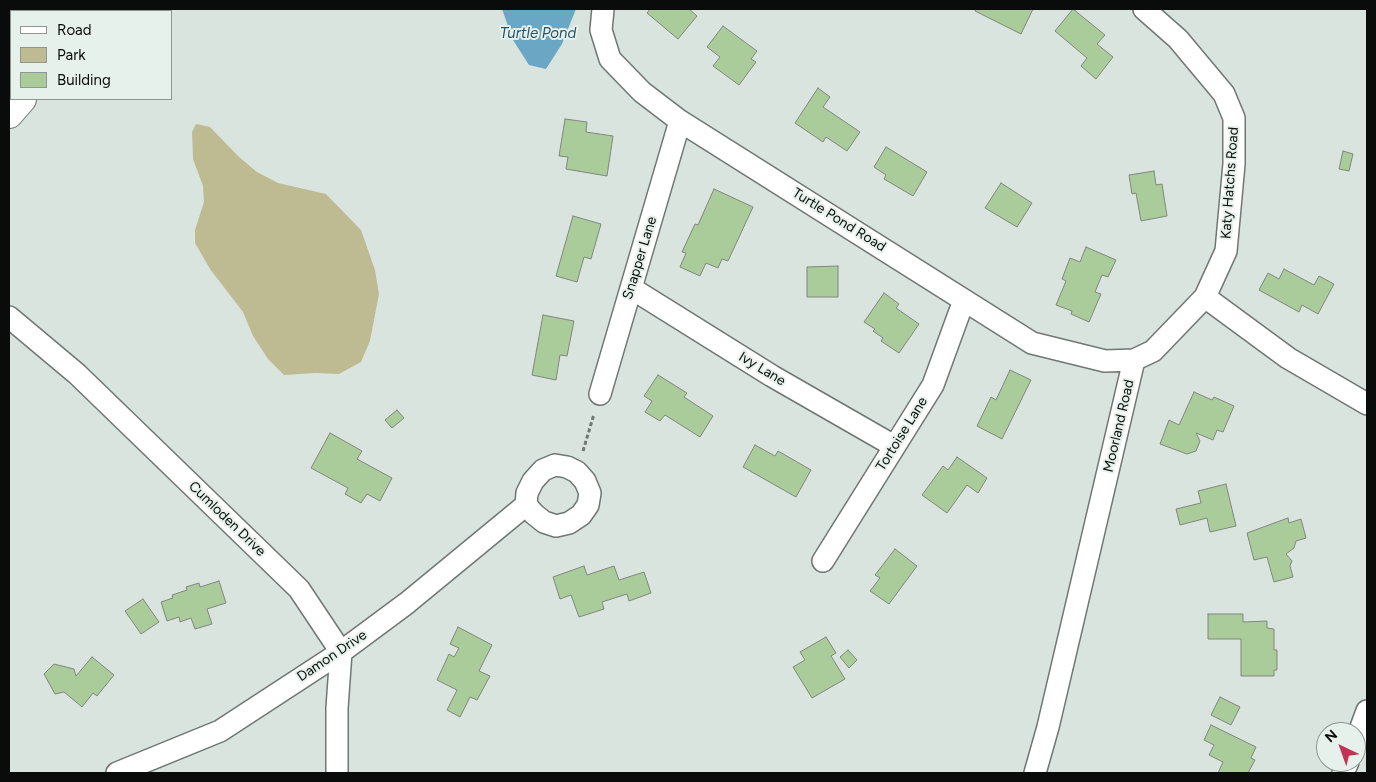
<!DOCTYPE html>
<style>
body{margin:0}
#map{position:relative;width:1376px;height:782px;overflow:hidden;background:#dae4df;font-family:Figtree,sans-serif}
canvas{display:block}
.frame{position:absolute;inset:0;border:10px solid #090c0b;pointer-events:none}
.legend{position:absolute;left:10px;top:10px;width:162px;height:90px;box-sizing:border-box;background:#e7f1ec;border:1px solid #8e9592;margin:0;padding:6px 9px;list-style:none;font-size:15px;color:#090c0b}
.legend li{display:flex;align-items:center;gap:10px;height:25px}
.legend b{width:25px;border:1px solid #8e9592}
.north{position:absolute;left:1316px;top:722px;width:50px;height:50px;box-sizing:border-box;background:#e7f1ec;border:1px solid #8e9592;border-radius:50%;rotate:318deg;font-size:14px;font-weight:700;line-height:20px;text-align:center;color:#090c0b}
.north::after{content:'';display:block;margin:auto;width:18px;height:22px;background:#c33357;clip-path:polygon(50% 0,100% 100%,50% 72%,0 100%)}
</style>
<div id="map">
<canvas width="1376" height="782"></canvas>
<div class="frame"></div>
<ul class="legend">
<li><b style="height:6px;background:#fff"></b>Road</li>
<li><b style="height:14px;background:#bebb93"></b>Park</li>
<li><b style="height:14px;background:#aacb9a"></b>Building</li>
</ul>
<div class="north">N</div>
</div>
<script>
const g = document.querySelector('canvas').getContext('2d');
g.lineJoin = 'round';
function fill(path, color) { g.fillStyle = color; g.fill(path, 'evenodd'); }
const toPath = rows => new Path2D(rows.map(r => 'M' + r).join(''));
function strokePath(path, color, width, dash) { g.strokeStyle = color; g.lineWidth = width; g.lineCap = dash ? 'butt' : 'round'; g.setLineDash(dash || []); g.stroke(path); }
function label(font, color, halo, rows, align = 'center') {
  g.font = font + ' Figtree,sans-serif'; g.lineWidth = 4; g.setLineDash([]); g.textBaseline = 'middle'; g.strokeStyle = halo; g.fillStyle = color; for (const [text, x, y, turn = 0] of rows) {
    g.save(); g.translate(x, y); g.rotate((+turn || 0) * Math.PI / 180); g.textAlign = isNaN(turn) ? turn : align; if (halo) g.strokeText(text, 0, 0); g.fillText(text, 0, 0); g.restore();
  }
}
fill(toPath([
 [196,124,210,127,239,157,257,172,278,183,326,194,361,230,375,270,379,294,370,341,361,362,339,374,315,373,284,375,268,359,253,336,243,312,210,269,195,243,195,230,204,202,203,186,193,159,192,132]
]), '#bebb93');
fill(toPath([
 [9,9,65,9,63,11,11,11,11,72,9,74]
]), '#a7a26a');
fill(toPath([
 [502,9,576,9,562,44,546,69,529,65,513,40]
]), '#6aa7c4');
const building = toPath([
 [650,9,689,9,697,16,678,39,647,13,650,9],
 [976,9,1033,9,1021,34,975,11,976,9],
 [1073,9,1105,35,1097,44,1113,57,1096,79,1081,66,1087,58,1055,31,1073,9],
 [723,26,757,51,751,59,756,62,739,85,713,66,720,57,707,47,723,26],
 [818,88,830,97,823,107,860,132,847,151,826,137,823,142,795,123,818,88],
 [565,119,587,122,586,132,613,136,607,176,566,169,568,157,559,156,565,119],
 [886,147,927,172,913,196,884,179,886,175,874,167,886,147],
 [1343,151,1353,154,1349,171,1339,169,1343,151],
 [1154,171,1156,185,1162,184,1167,216,1141,221,1136,193,1132,194,1129,175,1154,171],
 [1001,183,1032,203,1017,227,985,208,1001,183],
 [714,189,753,207,728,261,722,259,718,268,706,263,700,276,680,267,686,253,682,252,695,224,698,225,714,189],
 [573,216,601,224,591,259,584,257,577,282,556,276,573,216],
 [1086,247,1116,260,1108,277,1102,275,1095,292,1101,294,1089,322,1071,314,1072,311,1056,305,1066,281,1062,279,1070,258,1080,262,1086,247],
 [838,266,838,297,807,297,807,267,838,266],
 [1284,269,1314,285,1319,276,1334,284,1318,314,1302,305,1299,312,1259,290,1268,273,1279,279,1284,269],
 [884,293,899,304,896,308,919,324,899,353,881,341,883,338,873,331,875,329,864,322,884,293],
 [543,315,574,321,567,356,560,355,556,380,532,375,543,315],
 [1010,370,1031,380,1002,439,977,426,991,397,996,400,1010,370],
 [658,375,687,393,684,397,713,416,700,437,665,415,660,421,645,412,652,401,644,396,658,375],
 [1194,392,1212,400,1214,397,1234,406,1223,432,1217,430,1213,440,1196,433,1200,441,1196,451,1187,454,1160,444,1169,420,1179,425,1194,392],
 [397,410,404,418,392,428,385,420,397,410],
 [330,433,362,451,357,459,392,478,380,501,367,494,361,503,345,494,348,488,311,468,330,433],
 [755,445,775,456,778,451,811,470,796,497,743,467,755,445],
 [957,457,987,478,978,493,967,485,947,513,922,495,943,466,948,470,957,457],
 [1226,484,1236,526,1210,532,1207,518,1180,525,1176,509,1201,503,1198,491,1226,484],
 [1288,518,1289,523,1301,519,1306,538,1296,541,1294,548,1286,554,1292,561,1290,566,1293,577,1274,582,1267,557,1254,560,1247,533,1288,518],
 [895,549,917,566,889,604,870,591,880,578,875,575,895,549],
 [584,566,587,575,614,566,619,580,644,572,651,593,629,601,627,594,602,602,604,609,579,617,571,595,560,599,553,577,584,566],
 [219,581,226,603,207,609,212,624,195,629,191,618,180,622,179,617,167,621,161,602,173,598,172,595,187,590,186,587,199,583,200,587,219,581],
 [143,599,159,622,141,634,125,611,143,599],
 [1208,614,1243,614,1243,622,1267,621,1267,628,1274,629,1274,650,1277,650,1277,670,1274,670,1274,676,1241,676,1241,639,1208,639,1208,614],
 [458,627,492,645,479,671,490,676,477,700,470,697,460,717,447,710,457,690,437,680,449,654,454,657,459,648,450,644,458,627],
 [826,637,836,653,831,656,845,679,812,698,793,667,805,660,800,652,826,637],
 [848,650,857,660,849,668,840,657,848,650],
 [92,657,114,675,97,696,93,693,82,707,64,692,55,694,44,674,54,664,74,669,76,676,92,657],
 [1220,697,1240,707,1231,725,1211,715,1220,697],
 [1211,725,1256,747,1251,758,1255,760,1248,773,1218,773,1223,762,1209,755,1214,745,1204,740,1211,725]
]);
fill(building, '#aacb9a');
strokePath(building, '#81867f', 1);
const street = toPath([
 [603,9,601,30,610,59,642,92,680,121,1032,343,1105,361,1134,360],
 [1144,9,1178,39,1224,94,1234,118,1234,164,1226,251,1205,297],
 [631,288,772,376,894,446],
 [9,317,77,374,299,589,341,652,337,708,337,773],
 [600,394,680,121],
 [823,561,933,385,964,300],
 [1356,741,1367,711],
 [117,773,220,731,341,652,407,603,526,505,527,493,533,481,543,470,555,465,567,467,577,472,585,481,590,493,588,505,581,515,569,523,556,526,544,522,534,514,526,505],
 [1035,773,1048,727,1134,360,1153,351,1205,297,1288,358,1367,404],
 [1343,773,1348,762]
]);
const highway = toPath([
 [98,11,100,9],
 [9,114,22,99]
]);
strokePath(street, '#6e7773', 24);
strokePath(highway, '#6e7773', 30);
strokePath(toPath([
 [583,451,594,414]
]), '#717774', 3, [4, 2.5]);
strokePath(street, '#fff', 21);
strokePath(highway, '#fff', 28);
label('14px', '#090c0b', '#e7f1ec', [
 ["Katy Hatchs Road",1230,183,-86],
 ["Turtle Pond Road",839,220,32],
 ["Snapper Lane",640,258,-73],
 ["Ivy Lane",762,369,31],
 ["Moorland Road",1119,426,-77],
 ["Tortoise Lane",902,434,-58],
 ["Cumloden Drive",227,519,44],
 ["Damon Drive",332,656,-34]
]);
label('italic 15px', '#225369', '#e7f1ec', [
 ["Turtle Pond",538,34]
]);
</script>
